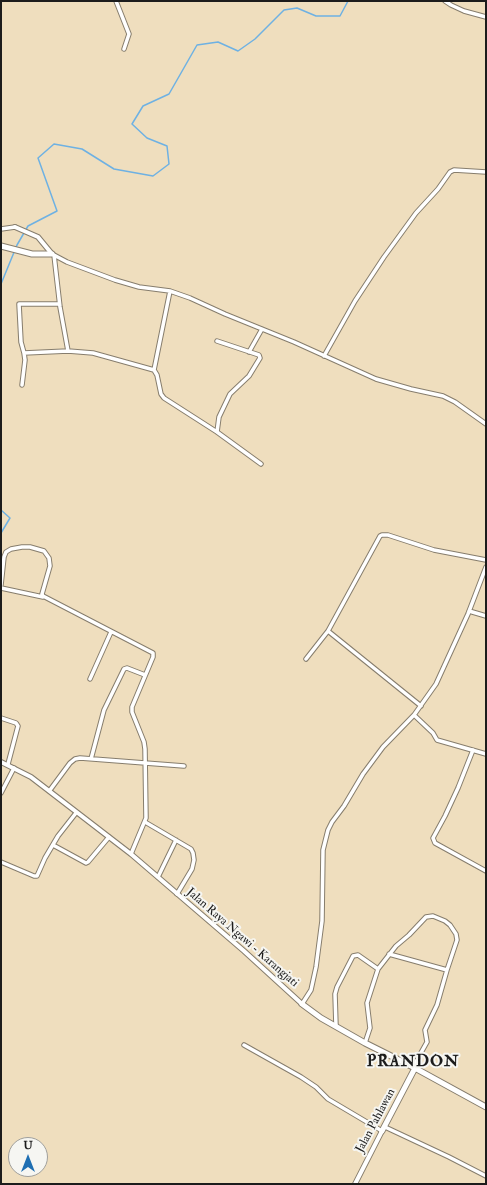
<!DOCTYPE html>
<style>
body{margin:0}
#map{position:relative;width:487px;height:1185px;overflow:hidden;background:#efdebe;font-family:"IM FELL Double Pica",serif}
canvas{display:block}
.frame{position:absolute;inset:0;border:2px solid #1c1c1c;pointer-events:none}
.north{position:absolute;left:8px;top:1137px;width:40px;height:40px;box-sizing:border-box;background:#f6f6f2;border:1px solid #9f9f9c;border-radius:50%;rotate:0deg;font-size:11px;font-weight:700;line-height:16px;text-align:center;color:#1c1c1c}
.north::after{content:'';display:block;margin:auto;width:14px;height:18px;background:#1f6fb2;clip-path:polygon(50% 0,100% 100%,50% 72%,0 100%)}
</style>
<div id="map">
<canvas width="487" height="1185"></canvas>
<div class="frame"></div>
<div class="north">U</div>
</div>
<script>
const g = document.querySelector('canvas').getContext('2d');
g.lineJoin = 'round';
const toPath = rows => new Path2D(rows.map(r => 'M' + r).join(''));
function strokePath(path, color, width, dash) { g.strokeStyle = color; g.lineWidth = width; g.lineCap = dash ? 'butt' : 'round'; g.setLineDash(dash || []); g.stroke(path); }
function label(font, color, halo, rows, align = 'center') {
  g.font = font + ' "IM FELL Double Pica",serif'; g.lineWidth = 4; g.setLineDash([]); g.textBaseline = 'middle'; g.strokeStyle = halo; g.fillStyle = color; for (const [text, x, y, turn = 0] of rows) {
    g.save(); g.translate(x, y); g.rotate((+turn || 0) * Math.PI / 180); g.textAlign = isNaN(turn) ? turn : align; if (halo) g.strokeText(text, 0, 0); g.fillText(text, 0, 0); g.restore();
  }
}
strokePath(toPath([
 [1,284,17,245,28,226,57,211,38,158,54,144,82,149,114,169,153,176,169,164,167,146,147,138,132,124,143,106,169,94,197,45,218,42,238,51,255,39,284,10,297,8,316,16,340,16,348,1],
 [1,510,10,518,1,533]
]), '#6eb1e3', 1.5);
const minor = toPath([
 [116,1,129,34,124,49],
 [445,1,451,5,464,11,486,17],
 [1,229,15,227],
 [52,254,67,262,115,280,139,287,170,291,190,298,225,314,294,342,376,379,411,389,443,396,455,402,486,424],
 [54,255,60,307,68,351],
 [170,291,154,370,157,375,161,394,164,398,217,432,261,464],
 [59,304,19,304,21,342,24,353,68,351,93,353,154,370],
 [249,352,262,329],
 [324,356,355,301,384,257,416,213,438,189,450,172,454,170,486,172],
 [22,385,25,360,24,353],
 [217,432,219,417,230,394,249,376,260,358,259,355,217,341],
 [1,585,4,557,6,552,11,549,22,547,30,547,44,551,49,558,50,566,42,594,43,596,153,653,153,657,132,707,132,712,144,742,145,749,146,818,131,854],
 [1,588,43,597],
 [469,611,486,616],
 [306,659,328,631],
 [90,679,111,632],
 [421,706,328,631,380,536,382,535,388,535,434,550,486,560],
 [414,715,433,733,437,740,486,754],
 [1,718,16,723,18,726,8,764],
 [473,750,458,788,445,816,433,838,435,843,486,871],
 [91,759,104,710,124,669,127,668,145,675],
 [50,790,70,763,75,759,80,758,184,766],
 [1,793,14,768],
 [145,822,191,849,193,853,194,860,192,869,177,894],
 [53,845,86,863,88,862,109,837],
 [1,862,34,876,37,876,45,858,58,836,76,813],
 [158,877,176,840],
 [389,954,447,970],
 [302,1004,311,990,316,967,322,921,323,850,328,830,332,822,344,806,363,774,383,747,414,715,436,684,468,614,486,567],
 [336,1026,335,994,337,987,353,956,358,955,378,969],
 [365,1043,370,1028,367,1003,378,969,396,946,409,935,426,917,433,916,445,921,450,925,456,934,457,940,447,970,437,1005,425,1030,427,1042,413,1067],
 [244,1045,301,1077,316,1087,328,1099,382,1131],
 [385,1127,449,1157,486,1176]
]);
const tertiary = toPath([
 [15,227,38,237,52,254],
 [1,762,31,777,131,854,244,951,302,1004],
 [355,1184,382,1131]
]);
const secondary = toPath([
 [1,246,32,254,52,254],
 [302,1004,321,1018,365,1043,413,1067,486,1107],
 [382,1131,415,1068]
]);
strokePath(minor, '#867d6d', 5.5);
strokePath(tertiary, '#867d6d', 6);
strokePath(secondary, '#867d6d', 7);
strokePath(minor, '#fff', 3.5);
strokePath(tertiary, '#fff', 4);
strokePath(secondary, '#fff', 5);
label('12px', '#1c1c1c', '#f6f6f2', [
 ["Jalan Raya Ngawi - Karangjati",242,938,41],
 ["Jalan Pahlawan",376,1121,-62]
]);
g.letterSpacing = '1px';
label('bold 16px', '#1c1c1c', '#f6f6f2', [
 ["PRANDON",413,1063]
]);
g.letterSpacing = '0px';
</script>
